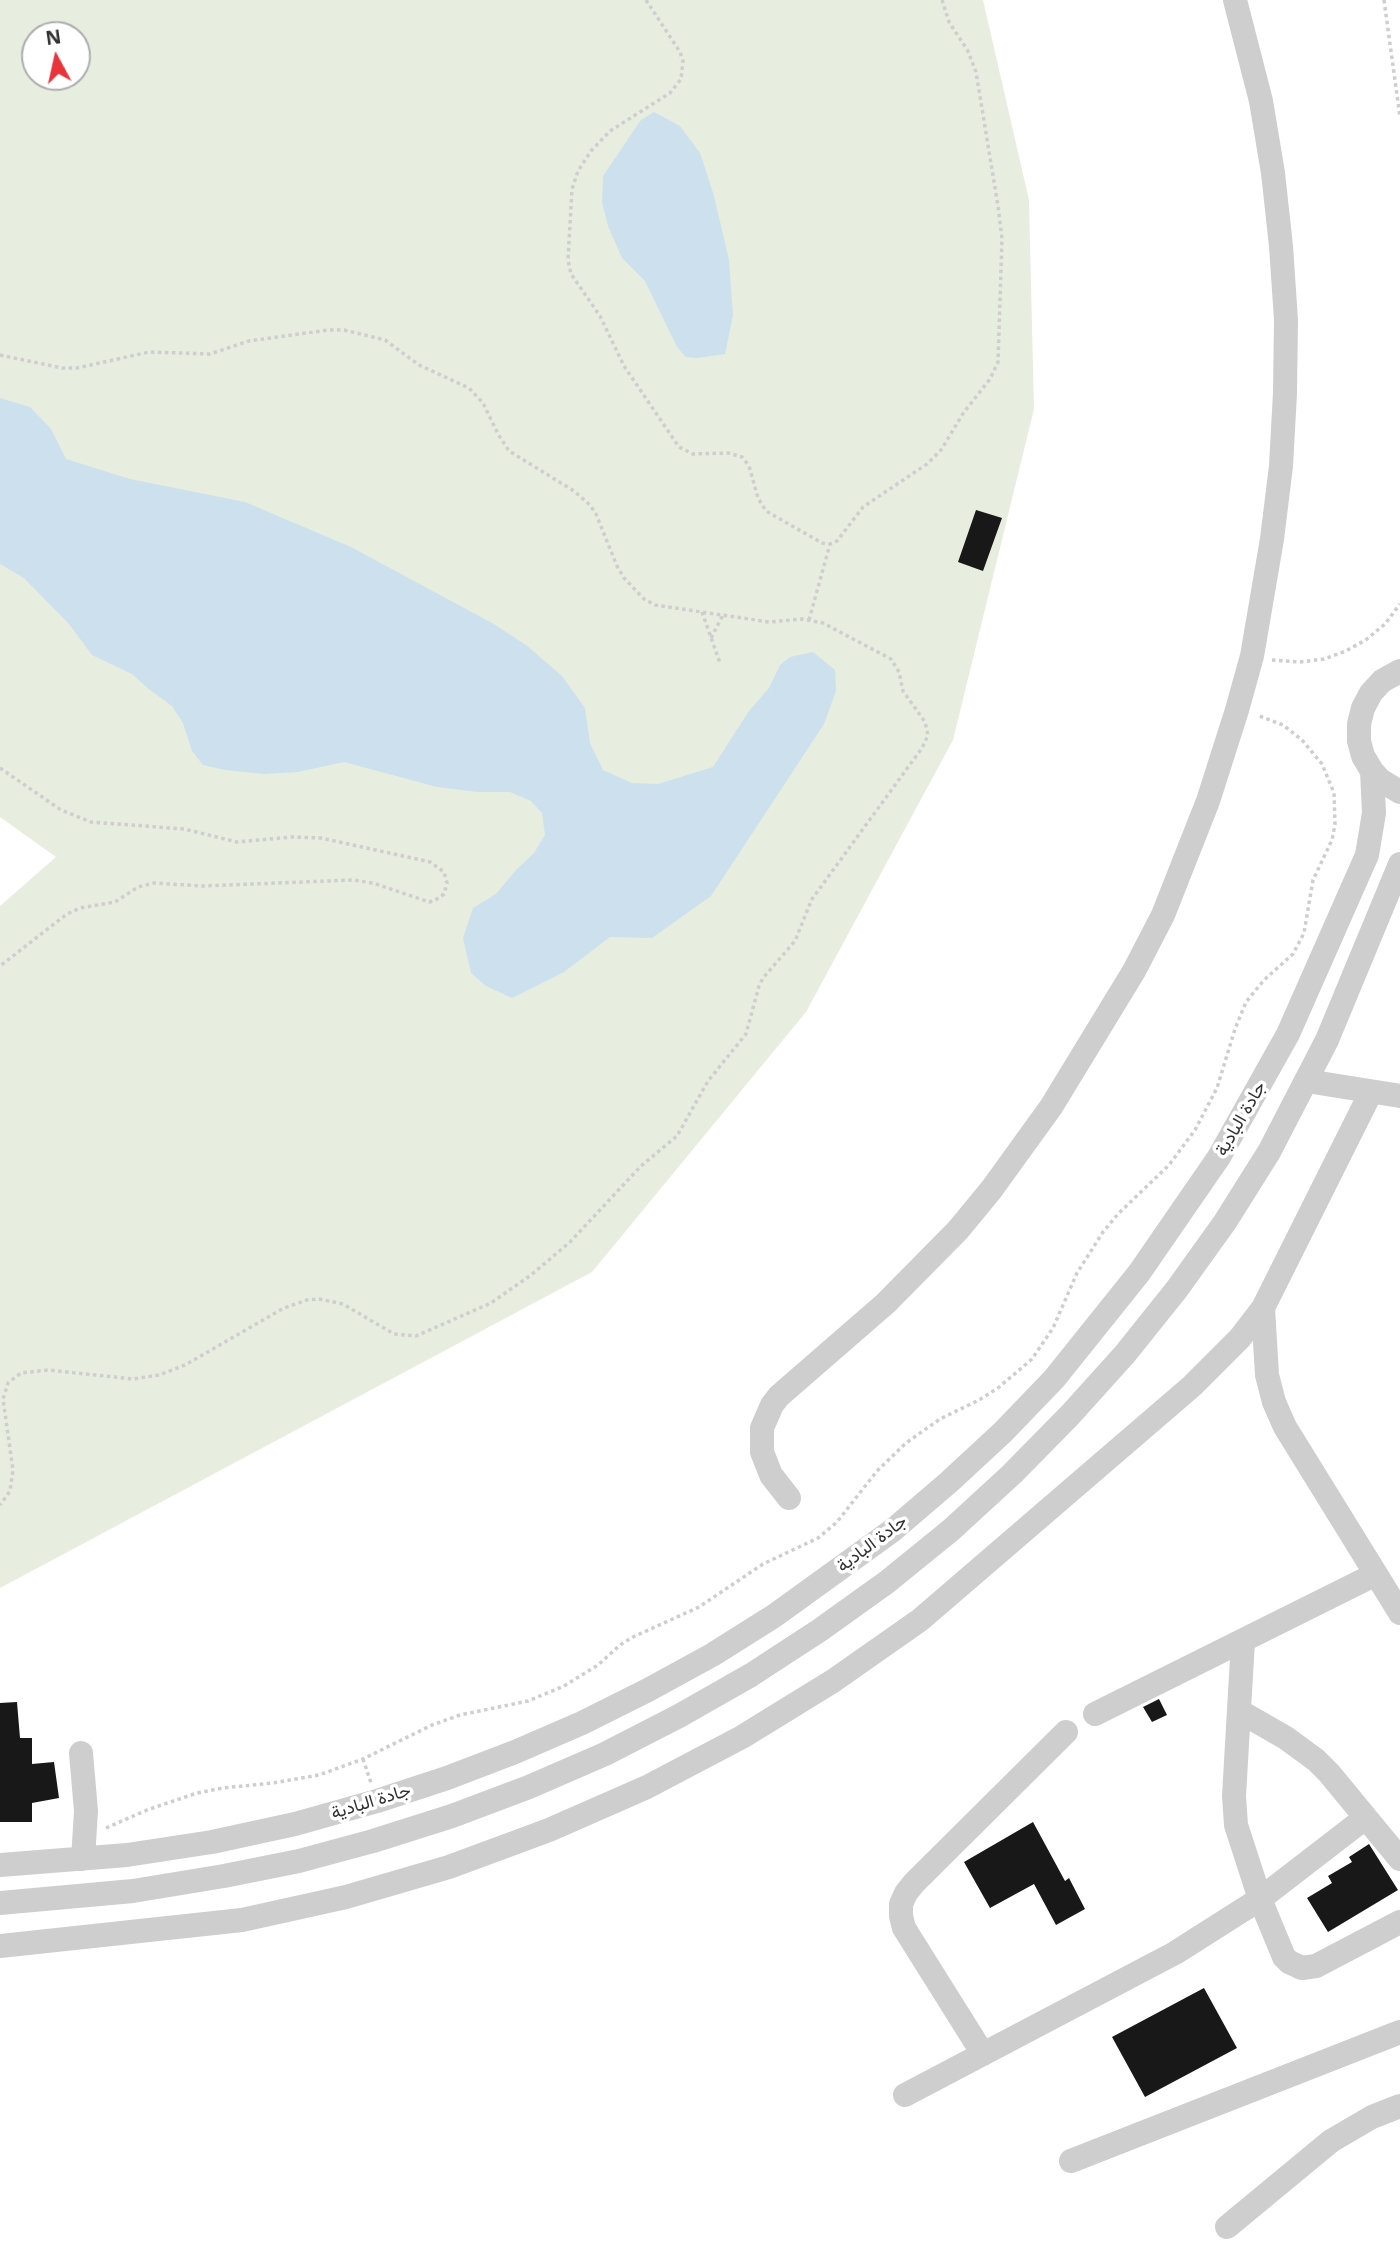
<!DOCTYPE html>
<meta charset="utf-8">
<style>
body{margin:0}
#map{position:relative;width:1400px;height:2251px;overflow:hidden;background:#fff;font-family:"Noto Sans",sans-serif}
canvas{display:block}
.north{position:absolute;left:21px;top:21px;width:70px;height:70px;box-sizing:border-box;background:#fff;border:2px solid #adadad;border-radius:50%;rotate:352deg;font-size:19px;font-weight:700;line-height:28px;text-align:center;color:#313131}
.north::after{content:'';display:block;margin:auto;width:24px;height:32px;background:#e8343b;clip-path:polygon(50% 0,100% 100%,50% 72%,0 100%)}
</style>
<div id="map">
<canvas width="1400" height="2251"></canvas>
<div class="north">N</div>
</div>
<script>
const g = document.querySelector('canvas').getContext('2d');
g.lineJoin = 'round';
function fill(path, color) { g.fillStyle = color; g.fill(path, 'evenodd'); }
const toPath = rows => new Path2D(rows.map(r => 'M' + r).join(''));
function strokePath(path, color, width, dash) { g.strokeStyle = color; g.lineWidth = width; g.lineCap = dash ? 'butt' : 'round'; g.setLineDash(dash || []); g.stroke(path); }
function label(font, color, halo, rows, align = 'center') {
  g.font = font + ' "Noto Sans",Vazirmatn,sans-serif'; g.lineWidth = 7; g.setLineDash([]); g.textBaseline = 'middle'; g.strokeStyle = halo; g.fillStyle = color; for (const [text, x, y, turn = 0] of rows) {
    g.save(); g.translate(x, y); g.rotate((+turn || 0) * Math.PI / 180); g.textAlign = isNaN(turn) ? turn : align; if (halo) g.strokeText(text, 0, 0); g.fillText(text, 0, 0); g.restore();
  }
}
fill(toPath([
 [0,0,983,0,1029,200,1034,409,953,740,806,1012,592,1272,0,1588,0,906,56,857,0,817],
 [35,35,77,35,77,77,35,77]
]), '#e7eee0');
fill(toPath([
 [654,112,680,126,700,153,714,196,729,260,733,315,725,354,697,358,686,357,677,347,645,281,622,258,608,226,602,202,603,176,641,120],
 [0,398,30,407,51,429,66,459,130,479,245,502,351,547,492,623,526,645,562,676,585,708,590,743,603,770,632,783,658,784,713,767,749,711,769,688,780,665,790,657,813,652,835,670,836,691,824,724,711,896,652,938,610,937,564,972,512,998,486,986,471,973,463,938,473,908,496,894,516,870,534,853,545,835,542,813,531,801,510,792,478,792,437,787,344,762,298,772,264,774,225,770,203,765,192,751,183,723,172,706,150,690,132,674,92,655,69,624,24,578,0,564]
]), '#cce0ee');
fill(toPath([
 [976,510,1002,518,983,571,958,562],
 [1159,1699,1167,1715,1152,1722,1143,1707],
 [17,1702,20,1738,32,1738,32,1764,54,1762,59,1798,32,1803,32,1822,0,1822,0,1703],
 [1033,1822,1065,1881,1069,1878,1085,1909,1056,1925,1034,1884,990,1908,964,1862],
 [1369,1844,1398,1890,1328,1932,1307,1898,1332,1883,1328,1876,1352,1862,1349,1857],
 [1204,1988,1237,2048,1145,2097,1112,2037]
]), '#181818');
strokePath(toPath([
 [646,0,680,52,683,61,681,79,670,93,610,131,591,151,578,171,572,189,568,260,571,274,600,316,624,366,679,447,693,454,728,453,742,457,749,466,758,498,766,511,822,543,830,544,837,541,863,507,927,464,941,450,964,412,990,379,998,362,1002,239,998,206,976,72,968,51,949,22,942,0],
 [1384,0,1400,117],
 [0,355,62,368,77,368,149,352,210,354,249,341,328,330,344,330,385,340,419,365,469,388,483,403,498,434,509,451,574,491,590,505,596,514,617,566,624,578,644,599,655,605,769,622,802,619,823,623,891,659,899,672,903,691,925,722,928,735,922,748,812,899,795,941,763,978,759,986,746,1034,708,1081,677,1136,641,1166,570,1242,531,1275,491,1303,416,1336,394,1334,343,1304,319,1299,307,1300,284,1308,185,1365,159,1375,133,1379,48,1370,21,1373,8,1383,3,1399,13,1470,10,1491,0,1505],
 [702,612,720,663],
 [809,620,830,544],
 [711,638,723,615],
 [1272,660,1300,662,1324,659,1346,651,1367,639,1385,624,1400,604],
 [0,768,61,810,91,822,184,829,237,842,292,837,321,838,430,862,444,872,447,883,444,894,434,901,429,902,373,883,353,880,202,886,154,883,138,887,115,902,80,908,67,914,0,966],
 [363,1759,371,1783],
 [106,1828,147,1810,197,1793,223,1788,273,1783,319,1775,363,1759,432,1725,460,1715,528,1701,564,1686,598,1665,620,1645,633,1637,699,1607,763,1564,818,1538,837,1522,877,1471,906,1443,940,1419,979,1400,998,1388,1032,1359,1053,1328,1077,1273,1103,1232,1118,1214,1169,1165,1195,1130,1217,1088,1235,1029,1246,1002,1264,980,1293,954,1304,933,1313,880,1332,840,1335,824,1334,793,1322,764,1302,740,1283,725,1257,715]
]), '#cecece', 3.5, [3.5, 3.5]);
strokePath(toPath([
 [1400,671,1382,681,1371,693,1363,708,1359,724,1359,741,1363,756,1372,771,1380,780,1400,792],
 [1307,1081,1400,1096],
 [1263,1308,1267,1375,1274,1402,1285,1427,1400,1613],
 [789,1498,771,1475,762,1452,762,1428,772,1405,779,1396,886,1303,958,1230,991,1190,1051,1107,1134,971,1163,915,1208,801,1237,710,1252,656,1272,539,1281,466,1285,393,1286,320,1281,246,1273,173,1261,101,1235,0],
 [1243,1641,1234,1796,1236,1825,1260,1899,1284,1957,1289,1962,1302,1968,1316,1966,1400,1922],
 [1239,1711,1286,1738,1316,1760,1329,1773,1400,1859],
 [1095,1714,1376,1574],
 [81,1753,86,1811,83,1859],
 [0,1865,127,1855,212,1842,295,1824,377,1801,447,1778,515,1752,582,1723,648,1690,712,1655,774,1616,893,1530,949,1482,1003,1432,1054,1379,1139,1273,1219,1157,1288,1034,1367,855,1374,813,1372,771],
 [0,1903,133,1891,224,1876,299,1861,373,1841,452,1816,529,1787,605,1754,679,1716,751,1675,820,1630,887,1582,951,1530,1012,1474,1070,1415,1125,1354,1177,1289,1225,1222,1269,1152,1327,1040,1400,864],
 [0,1946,242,1920,346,1897,449,1867,549,1830,647,1787,742,1737,833,1681,920,1620,1192,1386,1240,1338,1263,1308,1371,1092],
 [983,2054,904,1928,901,1916,901,1904,906,1893,914,1883,1066,1732],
 [905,2095,1175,1953,1260,1899,1365,1818],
 [1071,2161,1400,2032],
 [1227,2227,1331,2141,1372,2117,1400,2106]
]), '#cecece', 24);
label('18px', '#313131', '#fff', [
 ["جادة البادية",1241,1119,-60],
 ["جادة البادية",872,1544,-37],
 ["جادة البادية",371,1802,-17]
]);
</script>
